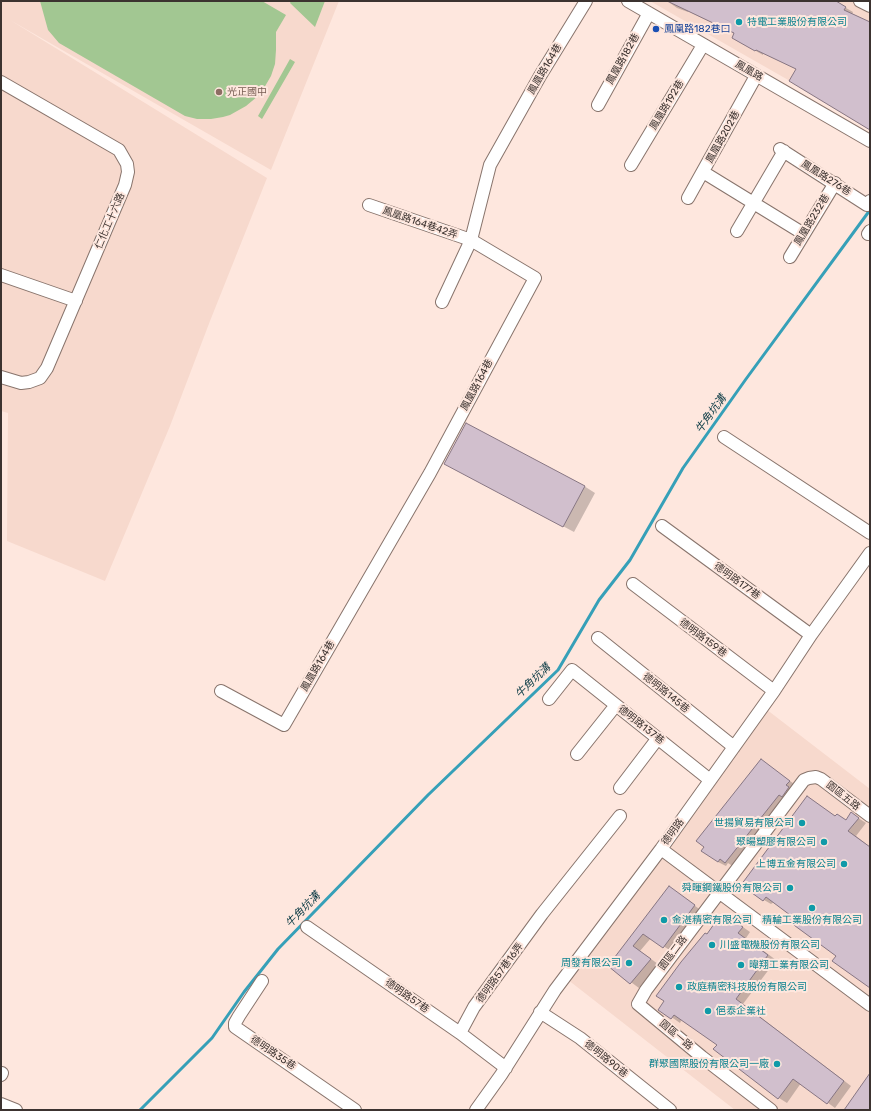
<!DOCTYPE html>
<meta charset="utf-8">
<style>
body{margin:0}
#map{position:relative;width:871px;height:1111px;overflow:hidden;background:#fee7de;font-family:Rubik,sans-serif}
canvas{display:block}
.frame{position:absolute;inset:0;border:2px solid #3c3330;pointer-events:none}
</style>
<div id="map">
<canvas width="871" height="1111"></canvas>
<div class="frame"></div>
</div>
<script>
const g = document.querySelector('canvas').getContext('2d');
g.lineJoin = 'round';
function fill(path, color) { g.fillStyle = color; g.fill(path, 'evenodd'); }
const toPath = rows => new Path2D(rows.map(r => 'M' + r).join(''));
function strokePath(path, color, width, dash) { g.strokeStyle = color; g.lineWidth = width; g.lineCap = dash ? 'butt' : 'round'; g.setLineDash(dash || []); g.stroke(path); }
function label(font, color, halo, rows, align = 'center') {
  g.font = font + ' Rubik,"Noto Sans TC",sans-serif'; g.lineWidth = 4; g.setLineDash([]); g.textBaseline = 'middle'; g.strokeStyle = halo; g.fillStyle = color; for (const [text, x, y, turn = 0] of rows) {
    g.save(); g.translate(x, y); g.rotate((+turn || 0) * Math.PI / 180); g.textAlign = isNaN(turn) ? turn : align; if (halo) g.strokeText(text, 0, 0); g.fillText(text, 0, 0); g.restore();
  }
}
fill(toPath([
 [1,1,339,1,271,170,10,20,267,178,210,321,170,426,105,581,7,541,8,413,1,411],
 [650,1,870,1,870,98,799,63,790,81],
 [762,706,870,789,870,1110,735,1110,563,976]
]), '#f7d9cd');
fill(toPath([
 [40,1,262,1,286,15,276,32,276,50,275,64,271,76,264,88,258,96,246,106,230,115,223,117,211,119,197,119,185,116,59,43,48,30],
 [291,1,325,1,315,27,290,3],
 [290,59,295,62,262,119,258,116]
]), '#a2c792');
fill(toPath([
 [670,1,834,1,853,12,852,15,870,23,870,129,797,69,763,53,763,55,733,38,735,34,688,11,688,12,677,8,670,3],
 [456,469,584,486,595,493,574,532],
 [762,761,797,786,734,867,728,863,726,866,718,862],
 [807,797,836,817,846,821,852,814,866,823,856,836,870,847,870,986,792,915,774,902,771,904,764,900],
 [669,887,702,911,671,951,651,938,640,951,658,964,639,988,609,966],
 [719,919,729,925,740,925,750,932,746,938,776,960,743,1004,851,1086,835,1108,801,1083,787,1103,779,1098,715,1049,718,1045,682,1019,680,1023,660,1009,707,935]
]), '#0003');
strokePath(toPath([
 [140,1110,212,1038,244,992,278,949,428,795,558,670,599,600,630,560,683,468,746,379,870,210]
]), '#36a0b8', 3);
const building = toPath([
 [667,1,836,1,846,7,844,10,870,22,870,130,789,81,796,69,756,50,755,51,732,38,734,33,667,1],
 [466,423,585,486,563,527,444,464,466,423],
 [761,759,790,781,786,785,789,787,782,797,779,795,725,863,720,859,718,862,701,851,704,847,696,841,761,759],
 [807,796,835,816,837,814,846,820,851,812,859,818,848,831,870,847,870,988,832,961,836,956,787,920,790,915,766,897,763,901,741,885,807,796],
 [669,886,695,905,663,948,643,934,633,946,651,959,630,984,608,966,669,886],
 [719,917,728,925,732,920,743,927,738,933,768,955,736,999,844,1081,827,1104,793,1079,778,1099,713,1049,717,1045,674,1015,671,1019,658,1010,664,1001,656,996,681,962,705,933,707,934,719,917],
 [870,1073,870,1110,844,1110,870,1073]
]);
fill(building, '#d1bfcd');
strokePath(building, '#877683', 1);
const minor = toPath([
 [628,1,870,141],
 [860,1,870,6],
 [1,82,119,150,127,164,128,172,125,185,47,368,40,378,29,382,21,383,1,377],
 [598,105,649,13],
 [780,149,867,205,870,201],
 [631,165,703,45],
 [703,172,804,234],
 [688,198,756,76],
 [369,205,471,240,442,302],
 [737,231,784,151],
 [868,234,870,231],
 [790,257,835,183],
 [1,275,76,301],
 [724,437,870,533],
 [662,526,811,635],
 [633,584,774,691],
 [598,638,734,747],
 [221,691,284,725,430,473,535,278,471,240,490,165,540,76,586,1],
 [549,699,572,670,710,780],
 [577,754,616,705],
 [620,788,658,738],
 [661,849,870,1005],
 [307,927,460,1033,506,1068],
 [262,981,239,1016,235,1023,235,1027,355,1110],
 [540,1012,580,1038,670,1110],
 [460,1033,474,1007,542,914,620,816],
 [1,1075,2,1073],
 [1,1104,16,1110],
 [476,1110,501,1075,555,990,661,849,774,691,811,635,870,553],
 [771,1110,702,1057,638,1004,646,990,804,780,809,778,816,777,821,779,870,816]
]);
strokePath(minor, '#88746c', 14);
strokePath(minor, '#fff', 12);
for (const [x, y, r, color] of [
 [739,22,4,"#0f9aa8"],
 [656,29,4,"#1a4fb4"],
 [219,92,4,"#8d6e63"],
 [802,823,4,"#0f9aa8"],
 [824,842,4,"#0f9aa8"],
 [844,864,4,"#0f9aa8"],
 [790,888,4,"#0f9aa8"],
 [812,908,4,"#0f9aa8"],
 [664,920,4,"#0f9aa8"],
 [712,945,4,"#0f9aa8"],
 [629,963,4,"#0f9aa8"],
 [741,965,4,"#0f9aa8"],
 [679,987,4,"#0f9aa8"],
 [708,1011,4,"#0f9aa8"],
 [777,1064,4,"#0f9aa8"]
]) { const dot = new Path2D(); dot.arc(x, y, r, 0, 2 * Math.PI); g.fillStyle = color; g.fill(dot); strokePath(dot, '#fee7de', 1.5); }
label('10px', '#0d838f', '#fee7de', [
 ["特電工業股份有限公司",747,22],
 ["世揚貿易有限公司",794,823,"right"],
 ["聚暘塑膠有限公司",816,842,"right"],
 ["上博五金有限公司",836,864,"right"],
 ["舜暉鋼鐵股份有限公司",782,888,"right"],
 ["金湛精密有限公司",672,920],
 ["精輪工業股份有限公司",812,920,"center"],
 ["川盛電機股份有限公司",720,945],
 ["周發有限公司",621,963,"right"],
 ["暐翔工業有限公司",749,965],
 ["政庭精密科技股份有限公司",687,987],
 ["俋泰企業社",716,1011],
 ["群聚國際股份有限公司一廠",769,1064,"right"]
], 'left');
label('10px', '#164399', '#fee7de', [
 ["鳳凰路182巷口",664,29]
], 'left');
label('10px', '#3c3330', '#fee7de', [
 ["鳳凰路182巷",623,59,-61],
 ["鳳凰路164巷",545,69,-60],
 ["鳳凰路",749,71,30],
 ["鳳凰路192巷",667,105,-59],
 ["鳳凰路202巷",723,137,-61],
 ["鳳凰路276巷",826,178,32],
 ["鳳凰路232巷",812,220,-59],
 ["仁化工十六路",110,221,-67],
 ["鳳凰路164巷42弄",420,223,19],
 ["鳳凰路164巷",477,385,-62],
 ["德明路177巷",737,581,36],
 ["德明路159巷",703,638,37],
 ["鳳凰路164巷",318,666,-60],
 ["德明路145巷",666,693,39],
 ["德明路137巷",641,725,38],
 ["園區五路",843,796,38],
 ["德明路",673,832,-54],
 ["園區二路",673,953,-53],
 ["德明路57巷16弄",500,973,-54],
 ["德明路57巷",407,996,35],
 ["園區一路",676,1035,40],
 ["德明路35巷",273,1053,34],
 ["德明路90巷",606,1059,39]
]);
label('10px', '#785e54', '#fee7de', [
 ["光正國中",227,92]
], 'left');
label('italic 11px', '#0c3c46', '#fee7de', [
 ["牛角坑溝",711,414,-54],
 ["牛角坑溝",533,681,-44],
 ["牛角坑溝",303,910,-46]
]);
</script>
